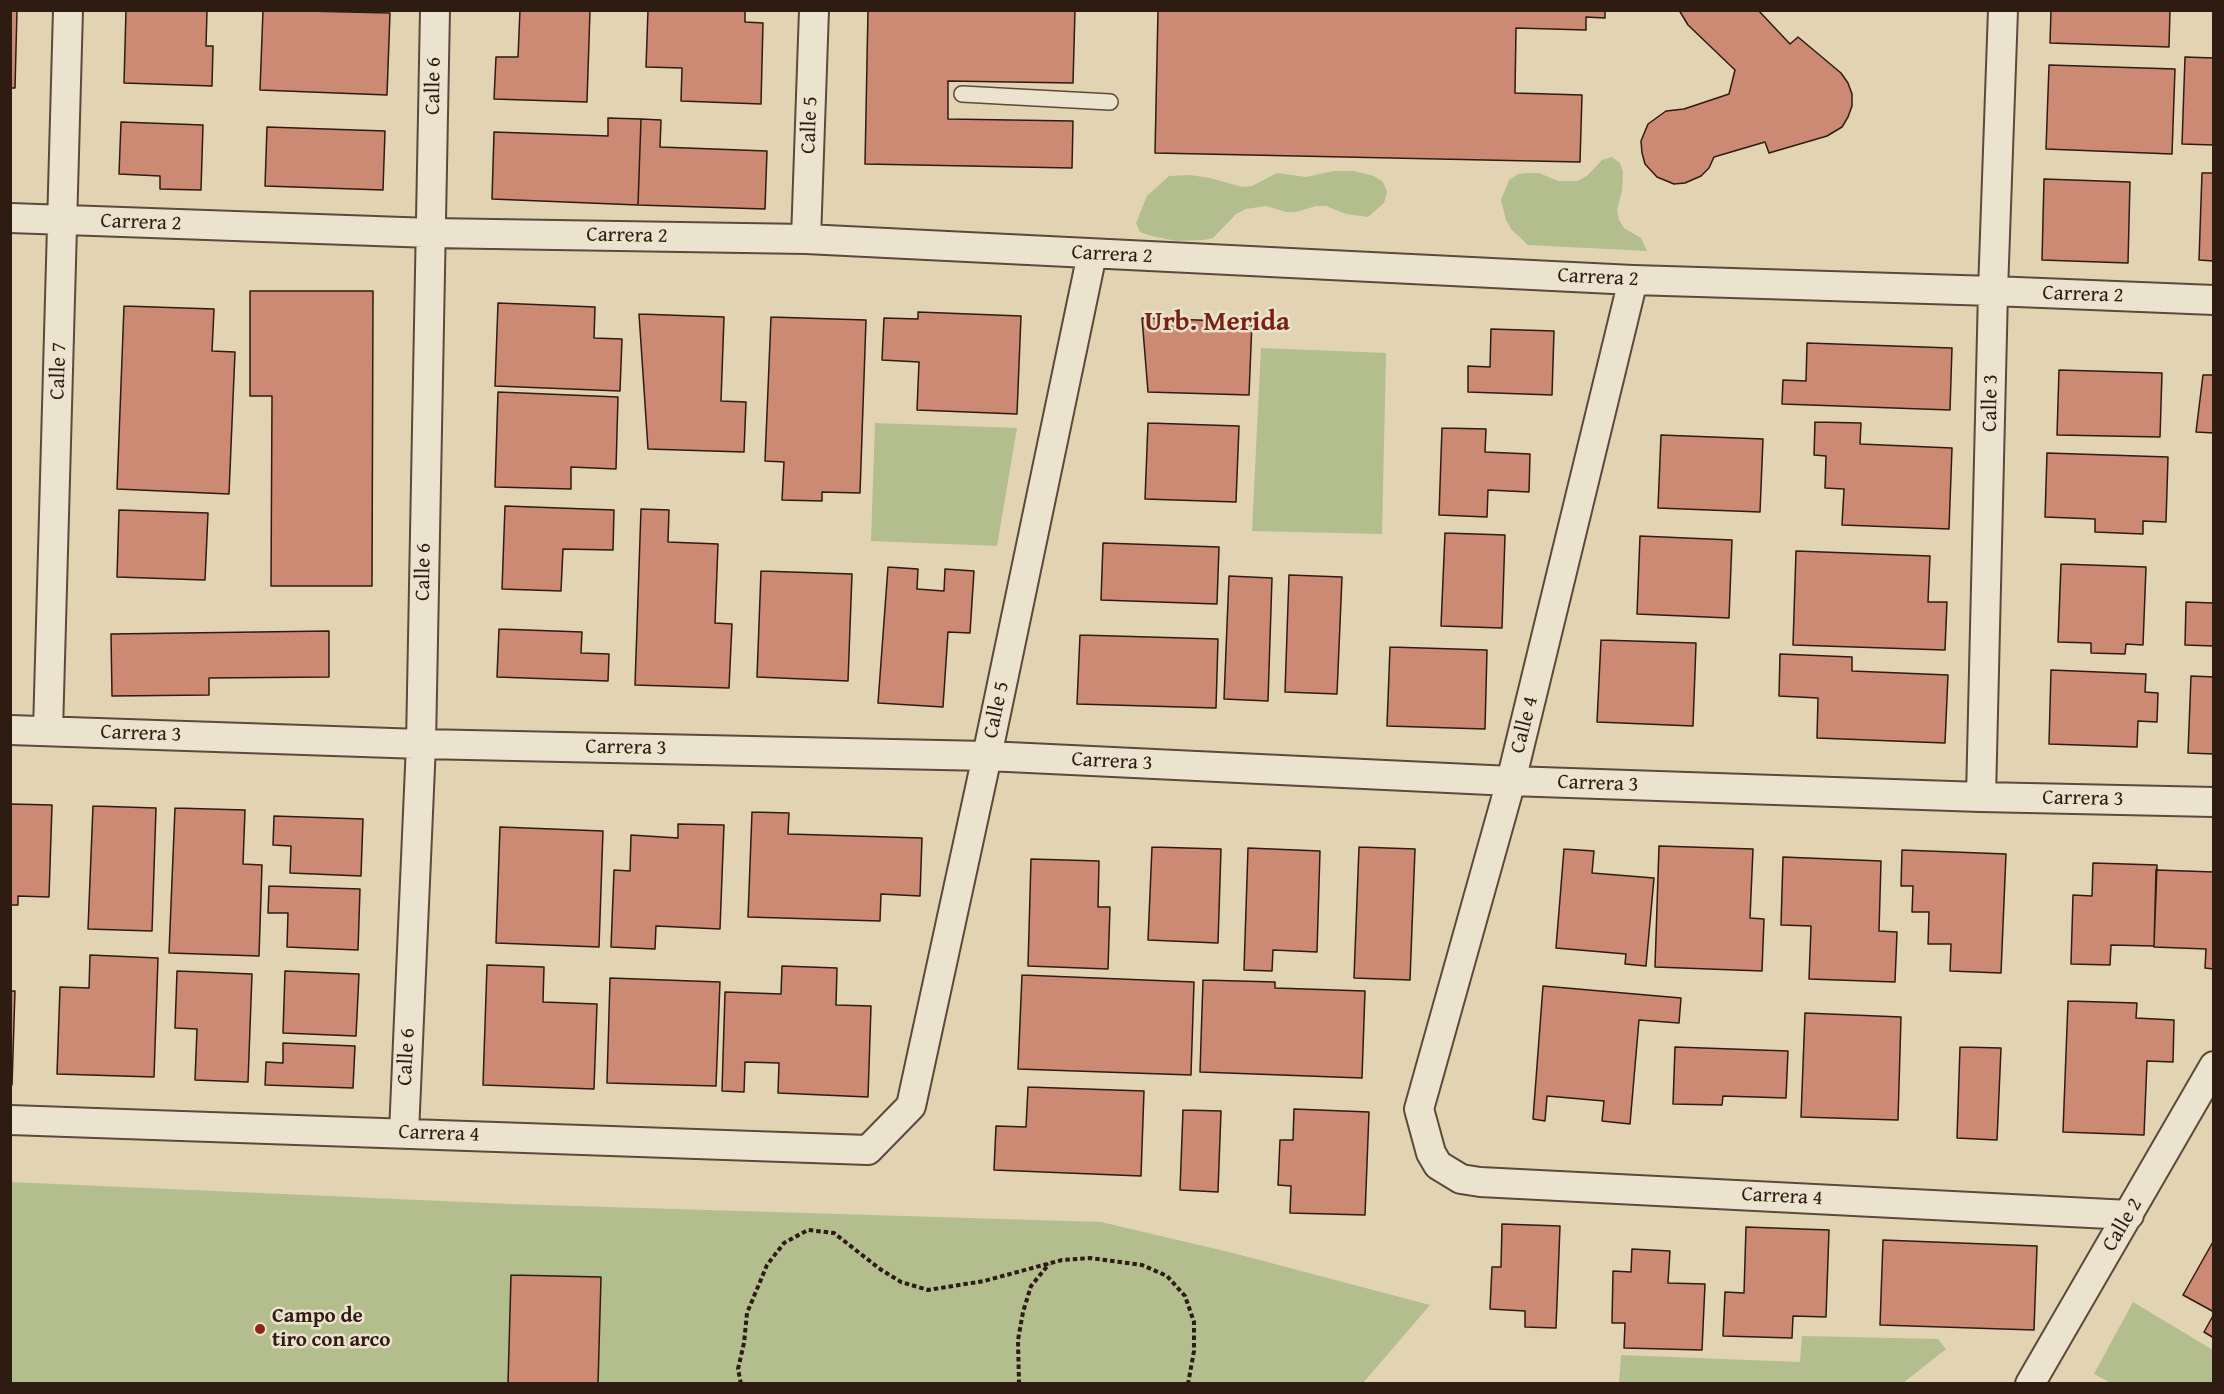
<!DOCTYPE html>
<style>
body{margin:0}
#map{position:relative;width:2224px;height:1394px;overflow:hidden;background:#e2d4b3;font-family:"Gentium Book Plus",serif}
canvas{display:block}
.frame{position:absolute;inset:0;border:12px solid #2e1b12;pointer-events:none}
</style>
<div id="map">
<canvas width="2224" height="1394"></canvas>
<div class="frame"></div>
</div>
<script>
const g = document.querySelector('canvas').getContext('2d');
g.lineJoin = 'round';
function fill(path, color) { g.fillStyle = color; g.fill(path, 'evenodd'); }
const toPath = rows => new Path2D(rows.map(r => 'M' + r).join(''));
function strokePath(path, color, width, dash) { g.strokeStyle = color; g.lineWidth = width; g.lineCap = dash ? 'butt' : 'round'; g.setLineDash(dash || []); g.stroke(path); }
function label(font, color, halo, rows, align = 'center') {
  g.font = font + ' "Gentium Book Plus",serif'; g.lineWidth = 5; g.setLineDash([]); g.textBaseline = 'middle'; g.strokeStyle = halo; g.fillStyle = color; for (const [text, x, y, turn = 0] of rows) {
    g.save(); g.translate(x, y); g.rotate((+turn || 0) * Math.PI / 180); g.textAlign = isNaN(turn) ? turn : align; if (halo) g.strokeText(text, 0, 0); g.fillText(text, 0, 0); g.restore();
  }
}
fill(toPath([
 [1612,157,1620,163,1623,172,1622,191,1617,210,1619,220,1624,228,1641,238,1647,251,1528,245,1512,230,1506,220,1501,200,1509,180,1518,174,1528,173,1539,173,1558,181,1577,181,1587,176,1602,160],
 [1334,171,1354,171,1374,176,1383,182,1387,192,1384,203,1368,217,1346,214,1326,206,1316,206,1296,212,1286,212,1266,206,1246,209,1236,214,1213,238,1204,240,1176,241,1152,236,1140,232,1136,223,1147,196,1169,176,1190,175,1210,178,1242,187,1252,186,1277,173,1306,177],
 [1261,348,1386,353,1382,534,1252,531],
 [875,423,1017,428,997,546,871,541],
 [10,1182,510,1204,1101,1222,1233,1253,1430,1305,1363,1383,11,1383],
 [2133,1302,2213,1350,2213,1383,2111,1383,2094,1374],
 [1802,1336,1938,1339,1946,1349,1903,1383,1619,1383,1621,1355,1800,1362]
]), '#b3bd8d');
const building = toPath([
 [10,10,17,10,15,88,10,88,10,10],
 [126,10,207,11,206,46,213,46,212,86,124,83,126,10],
 [263,10,390,13,387,95,260,90,263,10],
 [520,10,590,10,587,102,494,99,496,57,518,57,520,10],
 [648,10,745,10,745,22,763,23,761,104,681,101,682,68,646,67,648,10],
 [868,10,1075,10,1073,83,948,81,948,119,1073,121,1072,168,865,164,868,10],
 [1158,10,1605,10,1605,18,1586,17,1586,30,1516,28,1515,93,1582,95,1580,162,1155,153,1158,10],
 [1679,10,1758,10,1790,44,1798,37,1841,73,1848,83,1852,94,1852,106,1848,117,1842,127,1827,136,1769,153,1765,142,1714,157,1709,168,1701,176,1685,183,1674,184,1657,177,1645,164,1642,153,1641,141,1648,124,1666,111,1684,109,1729,94,1735,70,1688,25,1679,10],
 [2051,10,2170,10,2169,47,2050,43,2051,10],
 [2185,57,2214,58,2214,145,2182,144,2185,57],
 [2049,65,2175,69,2172,154,2046,149,2049,65],
 [608,118,641,119,638,205,492,199,494,132,608,136,608,118],
 [641,119,661,120,660,147,767,151,765,209,638,205,641,119],
 [121,122,203,125,201,190,160,189,160,176,119,174,121,122],
 [267,127,385,131,383,190,265,186,267,127],
 [2202,173,2214,173,2214,261,2199,260,2202,173],
 [2044,179,2130,182,2128,263,2042,260,2044,179],
 [250,291,373,291,372,586,271,586,272,396,250,396,250,291],
 [498,303,595,307,594,338,622,339,620,391,495,386,498,303],
 [124,306,214,309,212,351,235,352,229,494,117,489,124,306],
 [918,312,1021,316,1017,414,917,410,919,362,882,360,884,318,918,319,918,312],
 [639,314,724,317,721,401,746,402,744,452,648,449,639,314],
 [771,317,866,320,860,493,822,492,822,501,782,500,784,462,765,461,771,317],
 [1142,318,1252,322,1249,395,1148,392,1142,318],
 [1491,329,1554,331,1552,395,1468,392,1468,366,1490,367,1491,329],
 [1807,343,1952,348,1950,410,1782,404,1783,380,1806,381,1807,343],
 [2059,370,2162,373,2160,437,2057,435,2059,370],
 [2203,375,2214,375,2214,433,2196,432,2203,375],
 [498,392,618,397,616,469,571,467,571,489,495,487,498,392],
 [1815,422,1861,423,1860,444,1952,448,1949,529,1842,525,1844,489,1825,488,1826,456,1814,455,1815,422],
 [1148,423,1239,426,1236,502,1145,499,1148,423],
 [1442,428,1486,429,1485,452,1530,454,1529,492,1488,490,1487,517,1439,515,1442,428],
 [1661,435,1763,439,1760,512,1658,508,1661,435],
 [2047,453,2168,457,2166,522,2143,521,2143,534,2095,532,2095,519,2045,517,2047,453],
 [505,506,614,510,613,550,563,549,561,591,502,589,505,506],
 [641,509,669,510,668,542,718,544,715,623,732,624,729,688,635,685,641,509],
 [119,510,208,513,205,580,117,577,119,510],
 [1445,533,1505,535,1502,628,1441,626,1445,533],
 [1640,536,1732,540,1729,618,1637,614,1640,536],
 [1103,543,1219,547,1217,604,1101,600,1103,543],
 [1796,551,1930,556,1928,602,1947,602,1945,650,1793,645,1796,551],
 [2061,564,2146,567,2143,645,2126,644,2125,654,2091,653,2091,643,2058,642,2061,564],
 [888,567,918,569,917,589,944,591,945,569,974,571,970,633,948,632,943,707,878,703,888,567],
 [761,571,852,574,848,681,757,677,761,571],
 [1289,575,1342,577,1337,694,1285,692,1289,575],
 [1229,576,1272,578,1268,701,1224,699,1229,576],
 [2186,602,2214,603,2214,646,2185,645,2186,602],
 [499,629,582,632,581,653,609,654,608,681,497,677,499,629],
 [329,631,329,677,209,678,209,695,112,696,111,634,329,631],
 [1080,635,1218,639,1216,708,1077,704,1080,635],
 [1601,640,1696,643,1693,726,1597,722,1601,640],
 [1390,647,1487,650,1485,729,1387,726,1390,647],
 [1780,654,1852,657,1852,671,1948,675,1945,743,1817,738,1818,698,1779,696,1780,654],
 [2051,670,2146,674,2145,692,2158,693,2157,722,2138,721,2137,747,2049,744,2051,670],
 [2191,676,2214,677,2214,754,2188,753,2191,676],
 [10,804,52,805,49,897,18,896,18,905,10,905,10,804],
 [93,806,156,808,152,931,88,929,93,806],
 [175,808,245,810,243,864,262,865,259,956,169,953,175,808],
 [752,812,789,813,788,834,922,838,920,896,881,894,880,921,748,917,752,812],
 [274,816,363,819,361,876,290,873,291,846,273,845,274,816],
 [678,824,724,825,720,929,656,926,655,949,611,947,614,870,630,871,631,835,678,838,678,824],
 [500,827,603,831,599,947,496,943,500,827],
 [1659,846,1753,849,1750,918,1764,919,1762,971,1655,967,1659,846],
 [1152,847,1221,849,1218,943,1148,940,1152,847],
 [1359,847,1415,849,1410,980,1354,978,1359,847],
 [1248,848,1320,851,1317,952,1273,950,1272,971,1244,970,1248,848],
 [1564,849,1594,851,1592,873,1654,878,1646,966,1625,964,1626,954,1556,948,1564,849],
 [1902,850,2006,854,2001,973,1950,971,1951,944,1928,944,1929,912,1912,912,1913,886,1901,886,1902,850],
 [1783,857,1881,861,1879,931,1897,932,1895,982,1809,979,1811,926,1781,925,1783,857],
 [1031,859,1099,861,1098,907,1110,907,1108,969,1028,966,1031,859],
 [2093,863,2157,865,2154,946,2111,945,2110,965,2071,964,2073,895,2092,896,2093,863],
 [2156,870,2214,872,2214,969,2205,968,2206,949,2154,947,2156,870],
 [269,886,360,889,358,950,287,947,288,913,268,913,269,886],
 [90,955,158,958,154,1077,57,1074,60,987,89,988,90,955],
 [487,965,544,967,543,1002,597,1004,594,1089,483,1085,487,965],
 [782,966,837,968,836,1005,871,1006,868,1097,778,1093,779,1063,745,1062,744,1092,722,1091,725,992,781,994,782,966],
 [177,971,252,974,248,1082,195,1080,197,1029,175,1028,177,971],
 [285,971,359,974,356,1036,283,1033,285,971],
 [1022,975,1194,982,1191,1075,1018,1069,1022,975],
 [610,978,720,982,716,1086,607,1083,610,978],
 [1203,980,1275,982,1275,988,1365,991,1362,1078,1200,1072,1203,980],
 [1543,986,1681,998,1679,1023,1639,1020,1630,1124,1602,1121,1604,1101,1547,1096,1545,1121,1533,1119,1543,986],
 [10,991,15,991,12,1085,10,1085,10,991],
 [2068,1001,2137,1003,2136,1018,2174,1020,2173,1062,2147,1061,2144,1135,2063,1132,2068,1001],
 [1805,1013,1901,1017,1898,1120,1801,1117,1805,1013],
 [283,1043,355,1046,353,1088,265,1085,266,1062,283,1063,283,1043],
 [1675,1047,1788,1051,1786,1098,1723,1096,1722,1105,1673,1104,1675,1047],
 [1960,1047,2001,1048,1997,1140,1957,1138,1960,1047],
 [1028,1087,1144,1091,1141,1176,994,1170,996,1126,1026,1127,1028,1087],
 [1294,1109,1369,1112,1365,1215,1290,1213,1291,1186,1278,1185,1280,1140,1293,1140,1294,1109],
 [1183,1110,1221,1111,1218,1192,1180,1190,1183,1110],
 [1502,1224,1560,1226,1556,1328,1525,1327,1525,1311,1490,1309,1492,1267,1501,1267,1502,1224],
 [1746,1227,1829,1230,1826,1317,1793,1316,1792,1338,1723,1336,1725,1292,1744,1293,1746,1227],
 [1883,1240,2037,1246,2034,1330,1880,1325,1883,1240],
 [2214,1240,2214,1312,2183,1295,2214,1240],
 [1632,1249,1670,1251,1668,1283,1705,1284,1702,1350,1624,1348,1625,1323,1612,1323,1613,1271,1631,1272,1632,1249],
 [511,1275,601,1277,598,1384,508,1384,511,1275],
 [2214,1314,2214,1338,2204,1332,2214,1314]
]);
fill(building, '#cc8a74');
strokePath(building, '#2e1b12', 1.5);
const lane = toPath([
 [962,94,1110,102]
]);
const street = toPath([
 [10,218,431,233,806,239,1633,280,1993,291,2214,300],
 [806,239,814,10],
 [1633,280,1511,781,1419,1109,1431,1153,1438,1165,1461,1179,1480,1182,2129,1215],
 [10,730,421,744,987,756,1511,781,1981,797,2214,802],
 [48,731,68,10],
 [1981,797,1993,291,2003,10],
 [10,1120,868,1150,911,1106,987,756,1092,254],
 [404,1133,421,744,435,10],
 [2030,1384,2214,1066]
]);
strokePath(lane, '#5b493a', 18);
strokePath(street, '#5b493a', 32);
strokePath(toPath([
 [741,1384,738,1369,744,1343,747,1313,767,1265,784,1243,808,1230,834,1233,880,1269,901,1282,928,1290,984,1281,1062,1260,1090,1258,1142,1265,1167,1276,1185,1296,1194,1322,1194,1351,1188,1384],
 [1019,1384,1018,1340,1023,1312,1031,1286,1049,1264]
]), '#2e1b12', 4, [4.5, 3]);
strokePath(lane, '#ece3ce', 15);
strokePath(street, '#ece3ce', 28);
for (const [x, y, r, color] of [
 [260,1329,6,"#8f2418"]
]) { const dot = new Path2D(); dot.arc(x, y, r, 0, 2 * Math.PI); g.fillStyle = color; g.fill(dot); strokePath(dot, '#ece3ce', 2); }
label('21px', '#2e1b12', '#ece3ce', [
 ["Calle 6",434,86,-89],
 ["Calle 5",810,125,-88],
 ["Carrera 2",141,223,2],
 ["Carrera 2",627,236,1],
 ["Carrera 2",1112,255,3],
 ["Carrera 2",1598,278,3],
 ["Carrera 2",2083,295,2],
 ["Calle 7",59,371,-88],
 ["Calle 3",1991,403,-89],
 ["Calle 6",424,572,-89],
 ["Calle 5",997,710,-78],
 ["Calle 4",1525,725,-76],
 ["Carrera 3",141,734,2],
 ["Carrera 3",626,748,1],
 ["Carrera 3",1112,762,3],
 ["Carrera 3",1598,784,2],
 ["Carrera 3",2083,799,1],
 ["Calle 6",407,1057,-87],
 ["Carrera 4",439,1134,2],
 ["Carrera 4",1782,1197,3],
 ["Calle 2",2123,1225,-60]
]);
label('bold 21px', '#2e1b12', '#ece3ce', [
 ["Campo de",272,1317],
 ["tiro con arco",272,1341]
], 'left');
label('bold 27px', '#7a1f14', '#ece3ce', [
 ["Urb. Merida",1217,323]
]);
</script>
